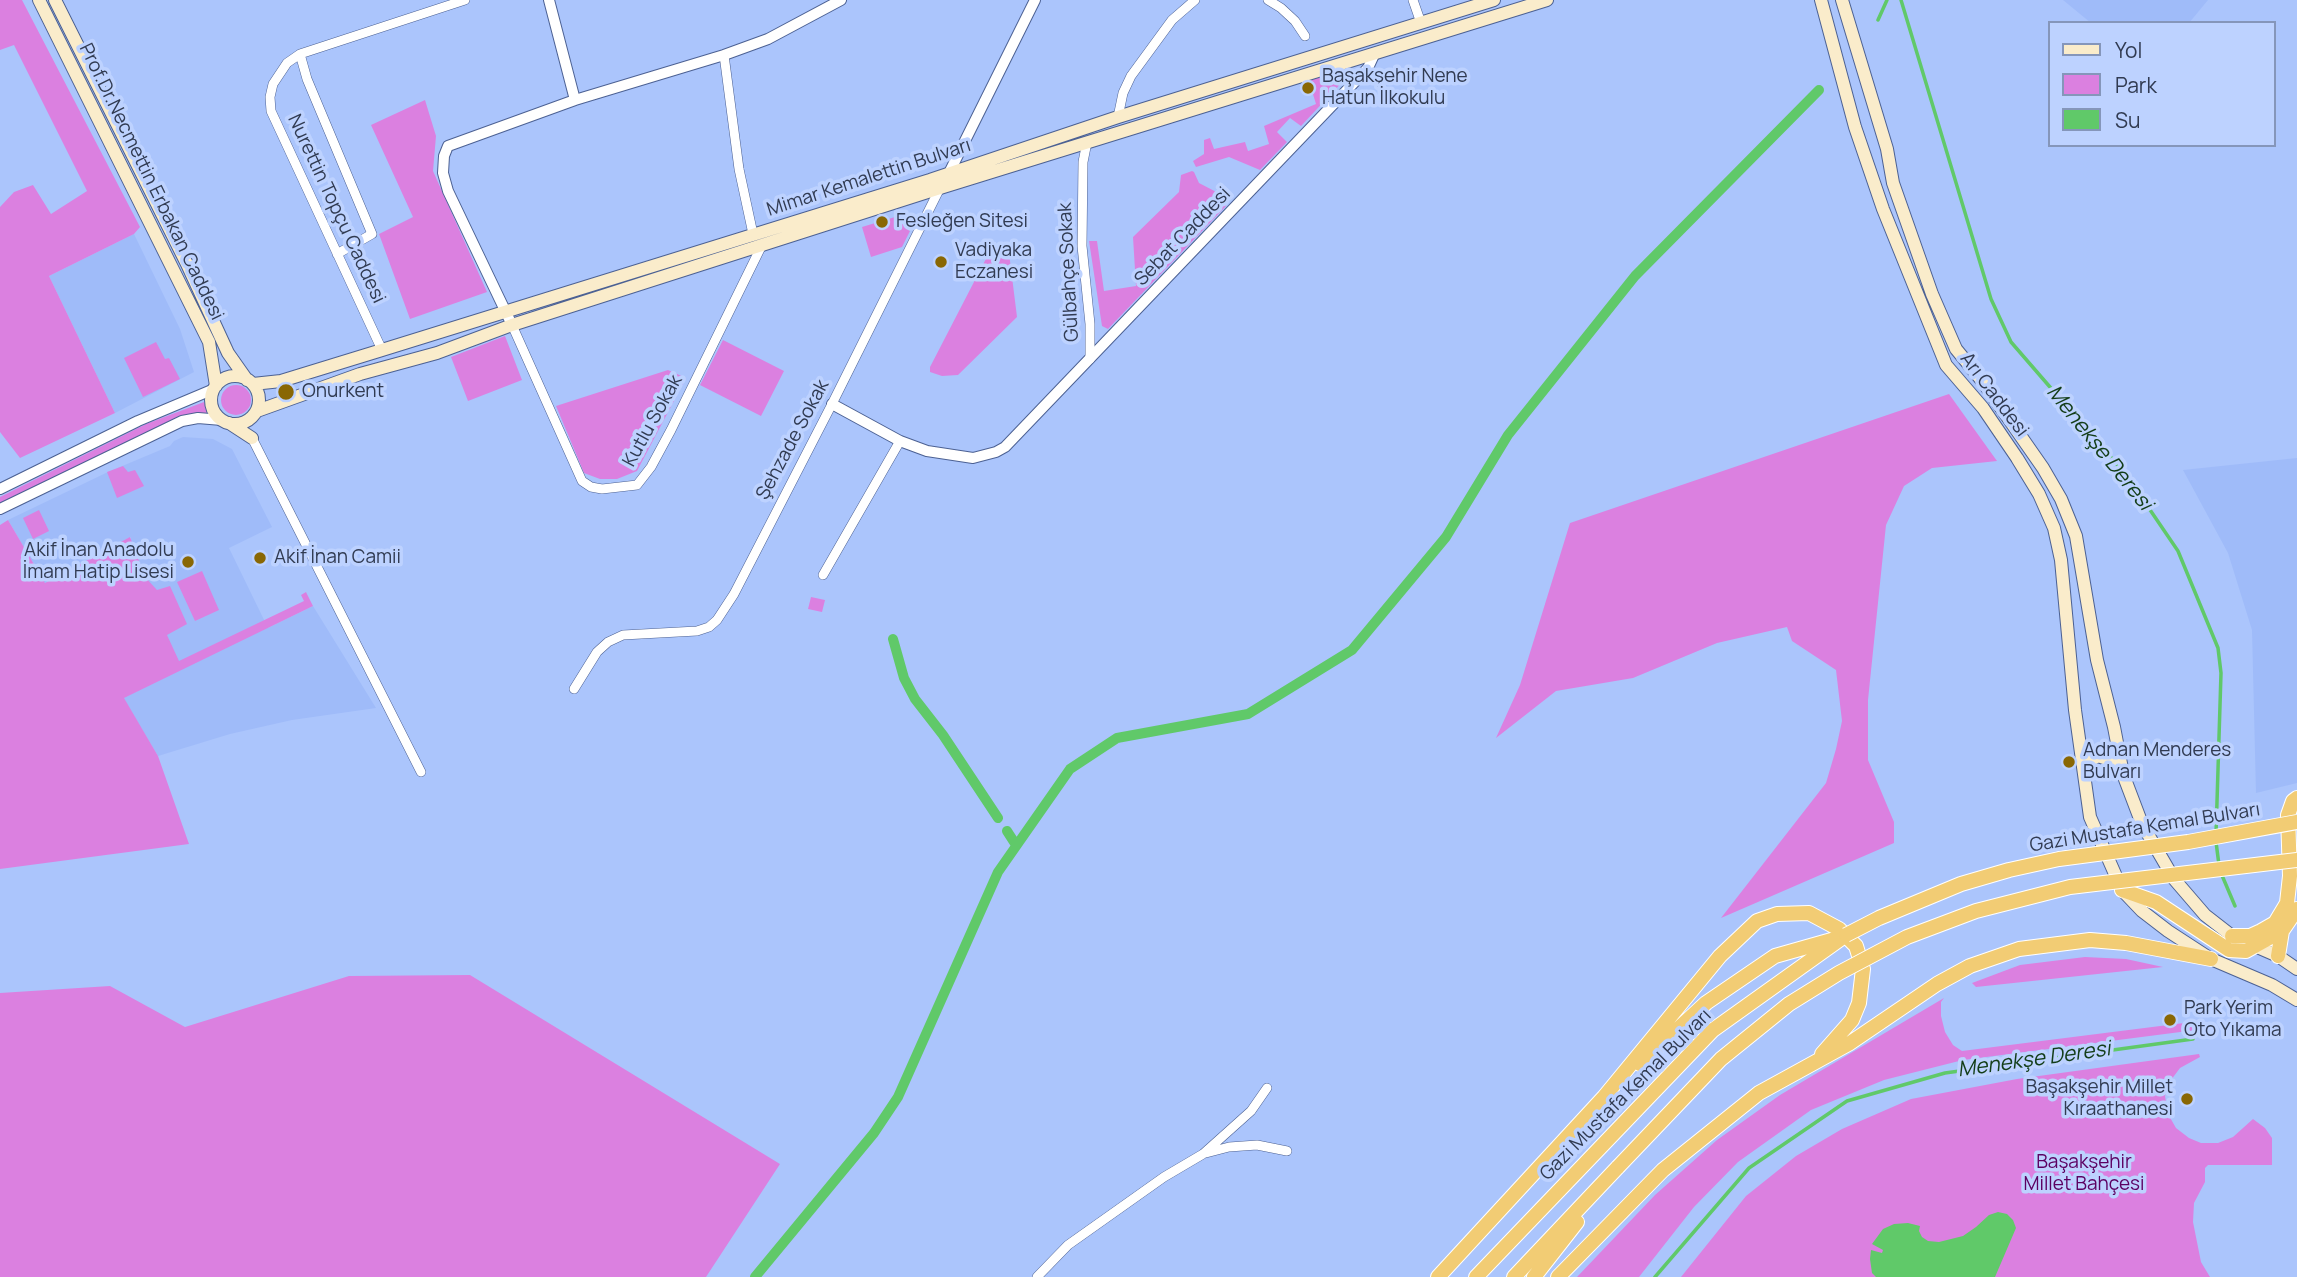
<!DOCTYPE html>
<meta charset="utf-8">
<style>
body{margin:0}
#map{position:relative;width:2297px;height:1277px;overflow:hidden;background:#abc5fc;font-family:Manrope,sans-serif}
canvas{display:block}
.legend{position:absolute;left:2048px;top:21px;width:228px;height:126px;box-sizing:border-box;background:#bdd2ff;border:2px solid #8596ba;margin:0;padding:9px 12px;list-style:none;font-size:21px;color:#313b52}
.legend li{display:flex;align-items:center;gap:14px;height:35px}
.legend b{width:35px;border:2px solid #8596ba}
</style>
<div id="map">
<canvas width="2297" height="1277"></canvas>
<ul class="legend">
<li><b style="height:9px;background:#faeccb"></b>Yol</li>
<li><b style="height:19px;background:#db80e0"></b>Park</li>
<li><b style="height:19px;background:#60c969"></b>Su</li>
</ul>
</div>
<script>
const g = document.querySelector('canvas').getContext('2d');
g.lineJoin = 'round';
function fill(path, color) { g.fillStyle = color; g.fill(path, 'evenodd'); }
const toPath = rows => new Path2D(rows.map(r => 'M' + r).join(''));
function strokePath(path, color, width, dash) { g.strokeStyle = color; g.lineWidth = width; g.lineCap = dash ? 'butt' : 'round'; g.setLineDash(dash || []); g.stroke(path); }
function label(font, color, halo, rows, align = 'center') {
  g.font = font + ' Manrope,sans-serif'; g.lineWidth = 7; g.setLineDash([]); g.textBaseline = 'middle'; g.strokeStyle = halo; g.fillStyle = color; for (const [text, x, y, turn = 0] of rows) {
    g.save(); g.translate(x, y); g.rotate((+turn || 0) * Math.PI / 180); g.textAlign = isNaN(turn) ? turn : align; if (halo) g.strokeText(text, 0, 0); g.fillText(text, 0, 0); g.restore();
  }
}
fill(toPath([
 [2063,0,2208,0,2189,23,2091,23],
 [134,234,180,329,194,372,115,413,49,276],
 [183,437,213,439,232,449,272,527,229,548,268,628,313,606,376,708,292,720,230,734,158,756,123,698,131,537,45,583,8,520,108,472,170,446,174,441],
 [2297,458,2297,783,2256,793,2252,630,2228,553,2183,470]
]), '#9fbbf9');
fill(toPath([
 [0,0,22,0,140,227,134,234,49,276,115,413,20,458,0,432,0,207,14,192,33,185,51,214,87,191,14,45,0,50],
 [1340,69,1347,77,1301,126,1290,118,1277,132,1287,142,1260,170,1229,157,1196,167,1193,161,1204,154,1204,140,1210,138,1214,149,1245,142,1248,151,1269,144,1264,126,1316,104,1309,81],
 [425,100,436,136,433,171,487,292,410,319,379,234,413,217,371,125],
 [1192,171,1194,172,1199,183,1224,196,1226,206,1108,329,1102,326,1089,241,1097,241,1104,291,1136,286,1133,237,1179,192,1181,175],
 [895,217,910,231,902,247,871,257,862,227],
 [993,249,1009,253,1017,317,958,375,942,376,930,372,930,367,990,251],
 [505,336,522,380,468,401,451,357],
 [723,340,784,371,761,416,700,385],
 [156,342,165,359,169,358,180,379,143,397,124,358],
 [668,370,686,378,637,471,617,479,600,479,584,473,556,406],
 '221 400a15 15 0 1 1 30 0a15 15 0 1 1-30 0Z',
 [1949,394,1997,461,1932,468,1904,486,1886,525,1868,700,1868,760,1894,822,1894,843,1721,918,1826,783,1836,749,1842,721,1836,670,1792,641,1787,627,1717,643,1633,678,1556,691,1496,738,1520,685,1570,523],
 [204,402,207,413,191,415,0,505,0,497,146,424],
 [123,466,128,472,135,470,144,486,117,498,107,472],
 [39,510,49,531,33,539,23,518],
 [8,520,45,583,130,537,145,577,157,590,170,586,187,624,167,635,179,661,304,601,301,595,306,592,313,606,124,698,158,756,189,844,0,869,0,525],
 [202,571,219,610,195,621,177,582],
 [811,597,825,600,822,612,808,609],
 [2085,957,2126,959,2163,967,1976,987,1972,983,2020,965],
 [470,975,780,1164,706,1277,0,1277,0,993,110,986,185,1027,349,976],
 [1944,998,1941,1002,1941,1016,1945,1032,1953,1045,1962,1051,2192,1022,2196,1030,1963,1060,1884,1080,1811,1110,1738,1162,1694,1207,1639,1277,1577,1277,1655,1195,1717,1140,1780,1095],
 [2199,1054,2200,1057,2180,1068,2171,1080,2165,1096,2168,1114,2176,1128,2189,1138,2201,1143,2218,1143,2233,1137,2253,1119,2265,1128,2272,1138,2272,1165,2208,1165,2205,1168,2205,1182,2194,1203,2193,1222,2201,1262,2210,1277,1681,1277,1746,1196,1796,1156,1842,1129,1911,1099,2017,1079]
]), '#db80e0');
fill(toPath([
 [1998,1212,2007,1214,2013,1220,2016,1228,1995,1277,1876,1277,1872,1273,1870,1259,1871,1250,1882,1253,1883,1250,1872,1244,1883,1229,1894,1224,1908,1223,1920,1226,1919,1231,1922,1237,1928,1241,1939,1242,1963,1236,1976,1227,1989,1215]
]), '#60c969');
strokePath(toPath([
 [1901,0,1991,299,2011,342,2127,476,2178,551,2218,648,2221,673,2216,834],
 [1878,20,1887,0],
 [2216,842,2219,865],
 [2221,873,2235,906],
 [1655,1277,1749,1168,1847,1101,1945,1073,2193,1039]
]), '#60c969', 3.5);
strokePath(toPath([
 [893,639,904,678,915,699,943,735,998,818],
 [1007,831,1016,845],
 [755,1277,874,1133,898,1097,998,872,1070,769,1117,738,1248,714,1352,650,1446,537,1508,435,1635,276,1819,90]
]), '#60c969', 10);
const minor = toPath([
 [1268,0,1281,8,1295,21,1305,36],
 [1413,0,1421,23],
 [300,54,307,79,372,234,337,254],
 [724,55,739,169,753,234],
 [1118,117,1123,93,1131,76,1172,20,1195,0],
 [1087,142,1083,162,1082,246,1090,324,1090,359],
 [512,325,582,481,591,487,602,489,637,485,651,467,671,430,762,245],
 [382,350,271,111,270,97,273,84,287,63,300,54,465,0],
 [252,438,421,772],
 [823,575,900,441],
 [574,689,597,652,608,642,623,635,697,631,709,627,717,620,734,594,832,404,940,188],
 [1206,1153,1229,1147,1257,1145,1287,1151],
 [1037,1277,1068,1245,1164,1177,1203,1154,1251,1111,1267,1088]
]);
const tertiary = toPath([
 [549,0,575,100],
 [949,173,1035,0],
 [512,325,448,191,443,173,444,156,448,146,575,100,724,55,768,39,841,0],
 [832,404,900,441,927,451,973,458,996,452,1005,447,1368,68,1374,55],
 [0,489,138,421,214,389],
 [0,509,182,421,198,418,222,420]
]);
const secondary = toPath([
 [39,0,209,342,216,386],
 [55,0,187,264,228,353,247,380],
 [1821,0,1855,127,1883,209,1946,365,1983,408,2017,458,2039,494,2054,528,2061,560,2075,710,2090,817,2122,890,2142,911,2168,931,2211,959,2272,985,2297,1000],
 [1842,0,1887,149,1893,183,1932,294,1956,349,1983,382,2043,468,2061,499,2076,536,2097,660,2114,727,2123,774,2142,824,2174,879,2205,915,2232,936,2278,956,2297,969],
 '211 400a24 24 0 1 1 48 0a24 24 0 1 1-48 0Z',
 [253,384,281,381,382,350,930,180,1118,117,1494,0],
 [257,411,360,374,437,353,512,325,940,188,1547,0],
 [229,423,252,438],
 [2086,775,2090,761,2098,756,2107,759,2123,774]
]);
const trunk = toPath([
 [2122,890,2156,902,2229,950,2246,951,2282,931],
 [2232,936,2250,936,2261,931,2275,923,2287,903,2290,876,2288,815,2293,801,2297,798],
 [2278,956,2282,931,2297,909],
 [1640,1064,1706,1003,1775,956,1835,939],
 [1438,1277,1604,1097,1720,956,1757,921,1777,914,1809,913,1839,929,1856,946,1863,969,1859,1003,1852,1020,1822,1054],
 [1476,1277,1713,1030,1846,935],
 [1514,1277,1618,1167],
 [1534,1277,1577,1222],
 [1558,1277,1663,1170,1759,1093,1850,1043,1937,984,1970,966,2019,949,2090,940,2126,943,2211,959]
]);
strokePath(minor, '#4c6193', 10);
strokePath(tertiary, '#4c6193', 12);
strokePath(secondary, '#4c6193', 14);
strokePath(trunk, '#fff', 16);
strokePath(minor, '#fff', 9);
strokePath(tertiary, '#fff', 10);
strokePath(secondary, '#faeccb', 12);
strokePath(trunk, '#f2cc74', 14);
const trunkBridge = toPath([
 [1846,935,1879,918,1961,884,2009,870,2059,859,2188,842,2297,822],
 [1618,1167,1721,1059,1789,1004,1839,973,1907,937,1976,911,2070,887,2297,860]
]);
strokePath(trunkBridge, '#fff', 16, []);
strokePath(trunkBridge, '#f2cc74', 14);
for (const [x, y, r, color] of [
 [1308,88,7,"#896704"],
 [882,222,7,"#896704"],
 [941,262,7,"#896704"],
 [286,392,9,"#896704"],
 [260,558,7,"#896704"],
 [188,562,7,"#896704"],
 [2069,762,7,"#896704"],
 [2170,1020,7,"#896704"],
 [2187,1099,7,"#896704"]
]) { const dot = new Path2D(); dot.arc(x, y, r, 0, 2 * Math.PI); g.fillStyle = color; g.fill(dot); strokePath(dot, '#bdd2ff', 2.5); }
label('19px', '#313b52', '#bdd2ff', [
 ["Başakşehir Nene",1322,77],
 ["Hatun İlkokulu",1322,99],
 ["Fesleğen Sitesi",896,222],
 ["Vadiyaka",955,251],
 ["Eczanesi",955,273],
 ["Onurkent",302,392],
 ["Akif İnan Anadolu",174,551,"right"],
 ["İmam Hatip Lisesi",174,573,"right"],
 ["Akif İnan Camii",274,558],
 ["Adnan Menderes",2083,751],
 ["Bulvarı",2083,773],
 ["Park Yerim",2184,1009],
 ["Oto Yıkama",2184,1031],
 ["Başakşehir Millet",2173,1088,"right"],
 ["Kıraathanesi",2173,1110,"right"]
], 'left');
label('19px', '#313b52', '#bdd2ff', [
 ["Mimar Kemalettin Bulvarı",869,178,-18],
 ["Prof.Dr.Necmettin Erbakan Caddesi",151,182,64],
 ["Nurettin Topçu Caddesi",336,209,65],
 ["Sebat Caddesi",1183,237,-46],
 ["Gülbahçe Sokak",1069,272,-93],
 ["Arı Caddesi",1994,395,53],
 ["Kutlu Sokak",653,421,-61],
 ["Şehzade Sokak",793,440,-62],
 ["Gazi Mustafa Kemal Bulvarı",2145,828,-9],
 ["Gazi Mustafa Kemal Bulvarı",1626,1095,-45]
]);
label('19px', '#5c0162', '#bdd2ff', [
 ["Başakşehir",2084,1163],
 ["Millet Bahçesi",2084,1185]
]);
label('italic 21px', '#133d18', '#bdd2ff', [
 ["Menekşe Deresi",2099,448,51],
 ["Menekşe Deresi",2034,1060,-8]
]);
</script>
